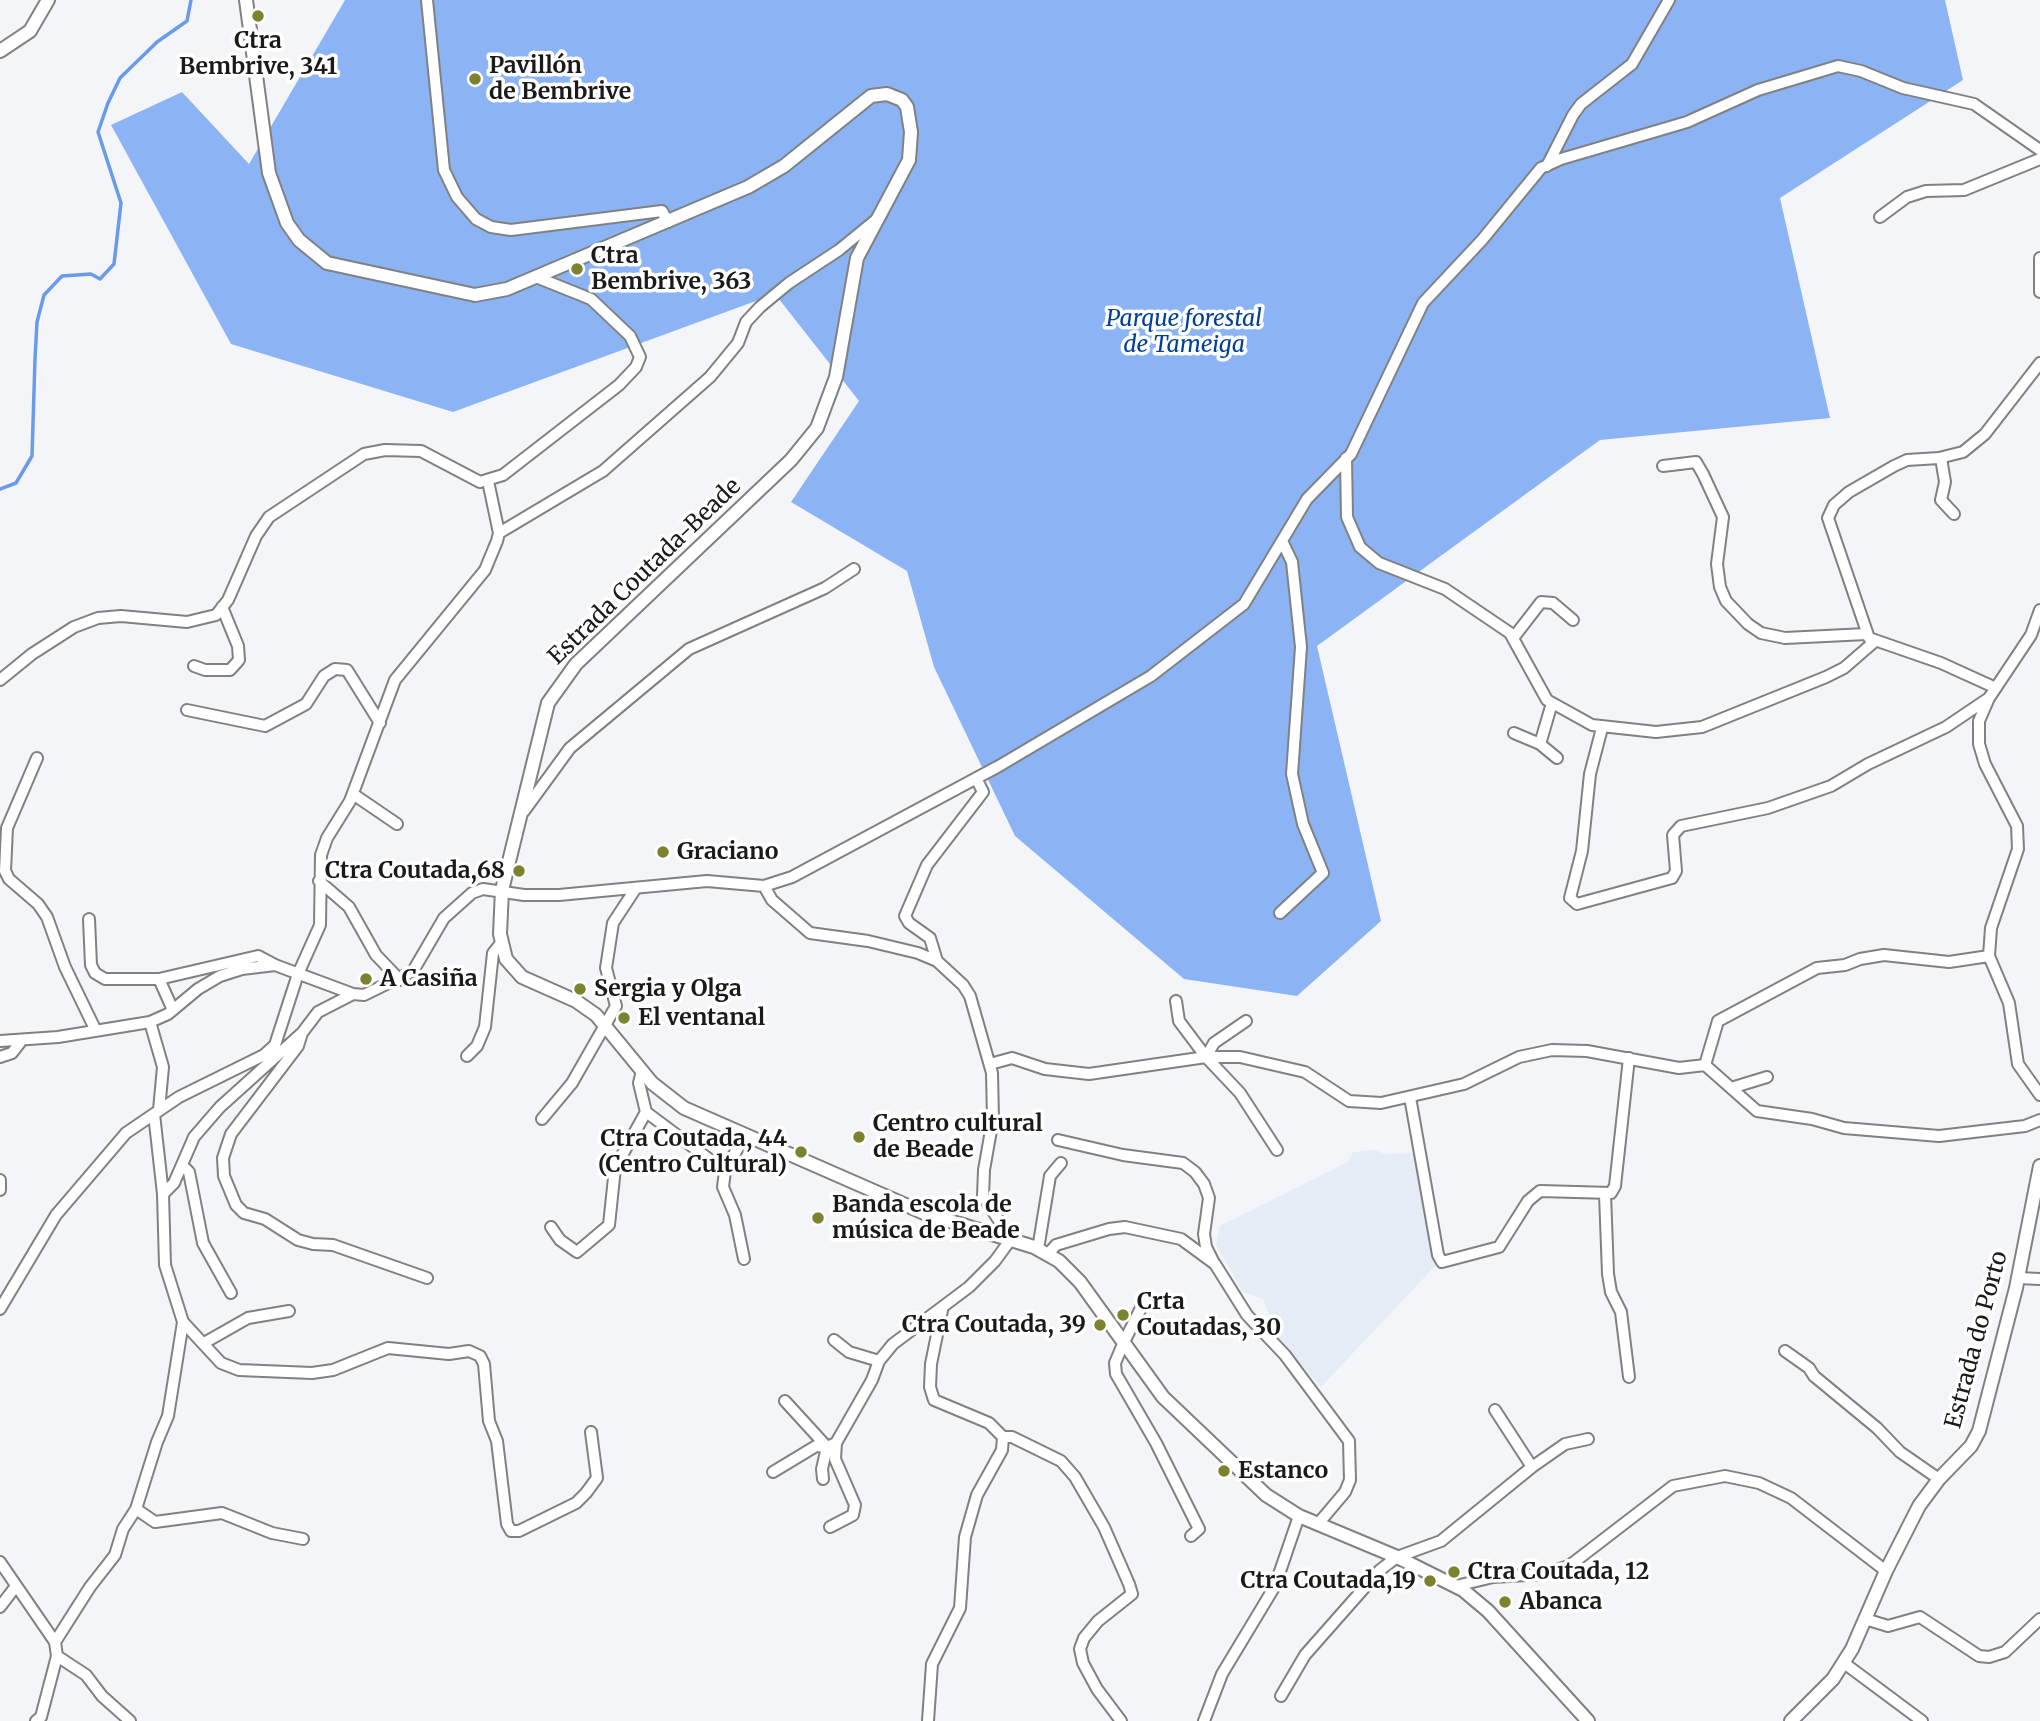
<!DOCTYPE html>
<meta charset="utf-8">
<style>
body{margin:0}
canvas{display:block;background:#f4f5f8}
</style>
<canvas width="2040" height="1721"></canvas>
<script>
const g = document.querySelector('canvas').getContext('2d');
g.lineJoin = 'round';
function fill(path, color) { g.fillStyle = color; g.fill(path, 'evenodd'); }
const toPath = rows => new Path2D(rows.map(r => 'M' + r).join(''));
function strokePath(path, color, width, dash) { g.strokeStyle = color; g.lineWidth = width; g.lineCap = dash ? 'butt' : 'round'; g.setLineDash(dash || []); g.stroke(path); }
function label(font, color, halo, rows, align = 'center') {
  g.font = font + ' Merriweather,serif'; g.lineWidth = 7; g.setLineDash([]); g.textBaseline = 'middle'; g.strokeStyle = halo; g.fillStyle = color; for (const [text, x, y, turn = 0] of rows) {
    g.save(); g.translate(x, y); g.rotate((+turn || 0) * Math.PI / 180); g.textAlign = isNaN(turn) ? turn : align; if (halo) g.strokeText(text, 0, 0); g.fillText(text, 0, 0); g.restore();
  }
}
fill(toPath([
 [1376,1150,1384,1154,1417,1153,1437,1264,1321,1387,1277,1337,1263,1299,1243,1292,1216,1245,1220,1226,1348,1162,1353,1152]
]), '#e6ecf6');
fill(toPath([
 [345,0,1945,0,1963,80,1780,198,1830,418,1600,440,1317,646,1381,921,1297,996,1184,979,1015,836,934,667,907,571,791,502,859,401,775,294,453,412,231,344,111,125,182,92,249,164]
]), '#8cb4f4');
strokePath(toPath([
 [0,489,16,483,32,456,35,359,37,322,44,295,62,276,91,274,100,279,114,264,121,203,98,132,108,103,120,78,157,42,187,21,191,0]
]), '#6a9bea', 3.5);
const minor = toPath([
 [427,0,444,170,457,197,476,219,491,227,511,230,662,211,668,222],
 [1547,166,1573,115,1581,104,1632,64,1669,0],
 [1880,217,1907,197,1926,191,1964,190,2040,159],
 [2040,258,2040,292],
 [1346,458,1347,517,1360,547,1379,563,1445,589,1510,633,1547,700,1592,725,1656,732,1702,727,1826,677,1844,668,1874,642],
 [1941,458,1945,482,1941,500,1954,514],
 [1663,466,1696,462,1703,474,1723,517,1717,564,1720,587,1726,601,1748,624,1761,633,1785,638,1866,634],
 [499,533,603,471,710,377,738,343,746,322,760,307,789,283,839,250,877,219],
 [2040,610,2031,635,1989,698,1979,721,1979,744,1985,764,2017,826,2018,849,1991,928,1989,956,2009,1003,2018,1064,2040,1095],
 [1514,637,1541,602,1553,603,1573,620],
 [194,666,205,670,230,670,239,660,238,646,222,607],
 [0,680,32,654,74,627,98,618,121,616,187,622,216,615,228,600,256,536,269,517,364,454,385,450,421,451,480,482,503,475,619,385,636,367,640,357,630,336,591,299,536,277],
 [1996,688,1941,663,1869,638,1828,518,1834,505,1849,492,1894,466,1907,460,1939,458,1963,452,1985,434,2040,363],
 [187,710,265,726,306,704,324,676,335,669,347,670,380,723],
 [1602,728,1590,774,1582,851,1570,898,1577,904,1672,878,1676,871,1673,835,1681,826,1768,808,1831,786,1868,764,1946,727,1989,698],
 [1514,733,1540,744,1557,758],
 [1540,744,1552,703],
 [37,758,7,828,5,871,9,879,38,904,47,917,65,967,96,1031],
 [353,794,397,824],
 [524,811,570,748,689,649,825,588,854,569],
 [319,881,349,907,376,955,400,980],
 [764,886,772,900,810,933,868,941,918,953,937,961,963,985,970,996,992,1073,993,1119,984,1170,983,1196,1011,1239,995,1261,969,1287,893,1344,879,1361,872,1380,836,1443,827,1447,816,1446,773,1472],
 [1280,913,1323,873,1303,824,1292,774,1301,647,1292,562,1282,541],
 [89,919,91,965,95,973,105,979,159,979,258,956,275,965],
 [937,961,930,938,909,923,905,916,927,865,983,792,976,778],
 [159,979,173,1010],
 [1176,1001,1179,1021,1206,1057,1240,1093,1277,1150],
 [150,1022,163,1067,159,1110],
 [302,1033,298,1046,231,1134,223,1158,224,1176,236,1205,244,1213,265,1219,298,1240,313,1244,333,1245,427,1278],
 [0,1041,58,1037,150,1022,168,1014,198,989,220,976,242,969,275,965,353,994,364,995,413,971,444,918,472,893,483,889,524,895,559,895,707,881,764,886,792,877,999,766,1151,676,1244,604,1307,499,1351,454,1423,303,1482,240,1541,168,1561,159,1687,122,1758,90,1838,66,1861,71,1903,88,1974,104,2040,150],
 [467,1056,477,1046,485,1027,493,953,501,943],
 [0,1057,12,1053,22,1040],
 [1206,1057,1214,1043,1246,1021],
 [990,1064,1012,1058,1045,1069,1089,1074,1206,1057,1240,1057,1305,1072,1349,1101,1381,1103,1464,1084,1519,1057,1552,1050,1587,1051,1679,1068,1705,1065],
 [1705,1065,1757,1111,1812,1119,1844,1128,1939,1136,2025,1126,2040,1120],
 [1705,1065,1718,1021,1817,968,1845,965,1860,959,1884,955,1949,962,1989,956],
 [1731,1088,1767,1077],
 [1410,1097,1438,1255,1442,1262,1499,1247,1528,1201,1540,1191,1611,1193,1615,1186,1629,1058],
 [646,1112,725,1171,723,1187,735,1215,744,1259],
 [154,1114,163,1194,165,1265,183,1322,221,1363,239,1370,312,1373,333,1370,388,1348,449,1354,469,1351,480,1356,484,1364,489,1421,497,1441,507,1524,511,1531,519,1531,576,1503,586,1493,597,1478,591,1432],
 [542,1119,572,1083,616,1006,606,968,613,923,636,888],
 [1058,1140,1123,1155,1183,1163,1195,1172,1204,1184,1209,1198,1204,1234,1206,1247,1213,1261],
 [182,1165,189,1172,203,1243,231,1293],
 [725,1171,745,1135],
 [0,1180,0,1190],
 [163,1194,174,1183,194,1137,220,1107,302,1033,318,1012,353,994],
 [1605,1194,1608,1274,1611,1292,1621,1312,1629,1377],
 [551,1227,560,1240,577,1252,609,1225,615,1168,646,1112,639,1083,642,1071],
 [1038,1249,1050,1176,1061,1163],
 [1048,1254,1056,1245,1109,1229,1125,1227,1181,1239,1215,1264,1247,1315,1285,1355,1349,1441,1350,1480,1345,1492,1318,1524],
 [2018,1278,2040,1279],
 [1146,1298,1123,1344,1115,1363,1116,1374,1156,1443,1199,1529,1191,1536],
 [0,1309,56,1215,126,1133,179,1097,264,1055,275,1045,298,974,320,925,321,855,327,838,350,801,395,680,485,570,497,541,499,533,488,481],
 [834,1340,849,1352,879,1361],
 [204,1343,248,1318,289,1311],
 [1785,1351,1809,1368,1814,1376,1877,1428,1900,1452,1939,1479],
 [785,1401,827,1447,822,1469,823,1479],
 [1003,1437,1012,1437,1061,1461,1075,1477,1104,1527,1129,1584,1132,1594,1098,1621,1084,1638,1080,1649,1083,1663,1097,1689,1121,1721],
 [1532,1467,1565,1444,1588,1439],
 [136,1509,155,1522,222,1513,272,1533,303,1539],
 [830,1527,853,1515,855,1505,835,1459,836,1443],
 [0,1562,55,1642],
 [1456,1586,1493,1577,1544,1574,1569,1566,1673,1486,1725,1476,1759,1483,1791,1498,1886,1571],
 [0,1607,16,1586],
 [1865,1619,1888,1626,1920,1617,1979,1656,1989,1657,2005,1652,2040,1619],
 [57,1656,86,1675,102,1696,130,1721],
 [1844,1663,1922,1721],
 [1281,1696,1305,1655,1380,1570,1397,1557,1441,1541,1532,1467,1495,1410],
 [36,1721,41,1717,57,1656,55,1642,90,1587,115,1555,123,1529,136,1509,157,1442,168,1416,183,1322],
 [928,1721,932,1664,960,1608,965,1537,977,1495,1002,1450,1003,1437,989,1423,934,1400,930,1387,931,1364,942,1310],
 [1204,1721,1222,1674,1275,1586,1299,1516]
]);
const tertiary = toPath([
 [246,0,269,173,287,223,299,240,327,263,475,295,507,289,748,187,784,166,871,96,887,94,902,100,907,107,911,132,909,160,857,258,836,377,817,428,791,460,576,664,548,703,502,890,500,934,506,959,522,977,576,1001,596,1015,652,1083,684,1108,924,1213,1034,1247,1059,1261,1080,1282,1163,1397,1266,1495,1299,1516,1397,1557,1463,1590,1488,1611,1588,1721],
 [0,51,30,31,48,0],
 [1791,1721,1833,1679,1852,1649,1886,1571,1919,1506,1939,1479,1971,1446,1979,1431,2016,1288,2040,1166]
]);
strokePath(minor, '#7f8183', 14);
strokePath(tertiary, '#7f8183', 16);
strokePath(minor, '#fff', 10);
strokePath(tertiary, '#fff', 12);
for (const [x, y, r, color] of [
 [258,16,7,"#7b832f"],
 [475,79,7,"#7b832f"],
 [577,269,7,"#7b832f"],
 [663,852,7,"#7b832f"],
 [519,871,7,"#7b832f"],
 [366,979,7,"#7b832f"],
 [580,989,7,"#7b832f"],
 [624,1018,7,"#7b832f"],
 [859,1137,7,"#7b832f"],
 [801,1152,7,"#7b832f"],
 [818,1218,7,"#7b832f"],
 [1123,1315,7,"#7b832f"],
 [1100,1325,7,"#7b832f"],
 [1224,1471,7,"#7b832f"],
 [1454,1572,7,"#7b832f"],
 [1430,1581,7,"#7b832f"],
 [1505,1602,7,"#7b832f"]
]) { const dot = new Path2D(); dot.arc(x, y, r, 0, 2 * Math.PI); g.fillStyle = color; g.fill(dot); strokePath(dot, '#fff', 2.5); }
label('bold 23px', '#1a1a1b', '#fff', [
 ["Ctra",258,41,"center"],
 ["Bembrive, 341",258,67,"center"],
 ["Pavillón",489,66],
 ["de Bembrive",489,92],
 ["Ctra",591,256],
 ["Bembrive, 363",591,282],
 ["Graciano",677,852],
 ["Ctra Coutada,68",505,871,"right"],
 ["A Casiña",380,979],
 ["Sergia y Olga",594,989],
 ["El ventanal",638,1018],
 ["Centro cultural",873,1124],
 ["de Beade",873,1150],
 ["Ctra Coutada, 44",787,1139,"right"],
 ["(Centro Cultural)",787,1165,"right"],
 ["Banda escola de",832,1205],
 ["música de Beade",832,1231],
 ["Crta",1137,1302],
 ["Coutadas, 30",1137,1328],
 ["Ctra Coutada, 39",1086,1325,"right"],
 ["Estanco",1238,1471],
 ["Ctra Coutada, 12",1468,1572],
 ["Ctra Coutada,19",1416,1581,"right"],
 ["Abanca",1519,1602]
], 'left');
label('italic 23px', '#01409a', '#fff', [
 ["Parque forestal",1184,319],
 ["de Tameiga",1184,345]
]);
label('23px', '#1a1a1b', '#fff', [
 ["Estrada Coutada-Beade",645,572,-44],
 ["Estrada do Porto",1977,1340,-75]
]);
</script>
